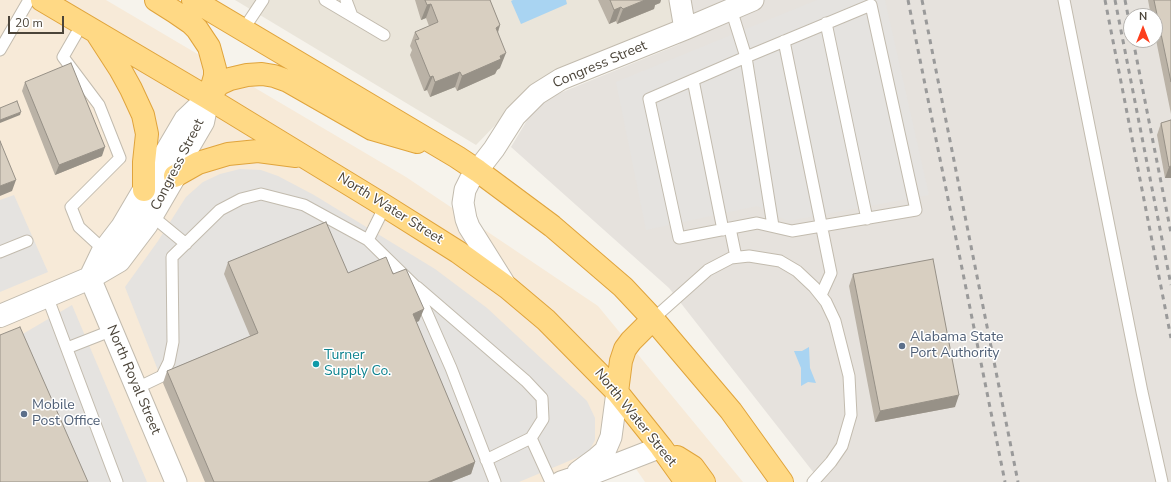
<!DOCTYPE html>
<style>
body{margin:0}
#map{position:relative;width:1171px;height:482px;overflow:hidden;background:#f6f3ec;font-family:"Nunito Sans",sans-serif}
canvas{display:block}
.north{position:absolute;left:1123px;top:8px;width:40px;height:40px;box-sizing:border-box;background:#fff;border:1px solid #b7b4b0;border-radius:50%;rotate:0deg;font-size:11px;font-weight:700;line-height:16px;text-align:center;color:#4b4439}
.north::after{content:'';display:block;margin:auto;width:14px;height:18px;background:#fc3f1d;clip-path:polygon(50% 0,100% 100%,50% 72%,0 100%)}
.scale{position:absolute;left:8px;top:16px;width:56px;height:18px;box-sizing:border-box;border:2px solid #4b4439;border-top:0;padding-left:5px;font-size:12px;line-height:14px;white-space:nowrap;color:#4b4439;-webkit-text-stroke:3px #fff;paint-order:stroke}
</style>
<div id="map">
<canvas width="1171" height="482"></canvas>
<div class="north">N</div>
<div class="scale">20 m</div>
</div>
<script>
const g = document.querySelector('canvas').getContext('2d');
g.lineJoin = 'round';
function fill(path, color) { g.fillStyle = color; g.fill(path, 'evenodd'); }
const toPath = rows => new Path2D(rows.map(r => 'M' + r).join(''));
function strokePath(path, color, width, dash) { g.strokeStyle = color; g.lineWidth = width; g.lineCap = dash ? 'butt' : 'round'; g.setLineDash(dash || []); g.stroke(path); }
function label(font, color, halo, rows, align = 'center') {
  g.font = font + ' "Nunito Sans",sans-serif'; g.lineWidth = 3; g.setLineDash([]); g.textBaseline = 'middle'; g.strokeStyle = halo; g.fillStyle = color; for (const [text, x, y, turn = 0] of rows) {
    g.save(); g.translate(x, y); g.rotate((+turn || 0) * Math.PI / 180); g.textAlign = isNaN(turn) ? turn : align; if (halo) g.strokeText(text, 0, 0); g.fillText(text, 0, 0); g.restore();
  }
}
fill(toPath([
 [235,0,670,0,675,23,538,81,476,145]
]), '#eae5da');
fill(toPath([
 [0,0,106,0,406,177,598,306,743,482,645,482,634,466,595,482,0,482]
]), '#f7ead8');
fill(toPath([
 [670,0,1171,0,1171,482,821,482,669,288,511,147,538,102,680,44],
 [1131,16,1155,16,1155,40,1131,40]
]), '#e6e2dd');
fill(toPath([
 [817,0,885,0,929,195,788,221,757,206,646,230,616,82],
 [240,169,261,170,278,176,314,195,435,269,487,308,587,401,595,418,595,440,588,453,519,482,451,482,254,345,163,383,125,287,158,241,186,197,203,182,220,174],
 [14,195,48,272,0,292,0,200],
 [72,305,147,482,79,482,16,338]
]), '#e5e3e0');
fill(toPath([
 [513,0,566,0,567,4,521,24,511,1],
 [809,347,810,368,816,383,808,382,801,386,801,368,794,351,802,351]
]), '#a9d4f2');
const service = toPath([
 [325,0,384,35],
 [346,0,352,16],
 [1064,0,1142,392,1162,482],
 [731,9,746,57,649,99,679,238,757,223,792,231,916,210,871,5,746,57,773,226],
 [826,23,867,219],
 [82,24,63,57,99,105,120,158,71,207,79,227,104,250],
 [243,30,263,0],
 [784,41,831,273,821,295],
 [0,50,29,0],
 [693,80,723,230],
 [152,216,186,244],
 [730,228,736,257],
 [368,240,385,206],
 [0,252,27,241],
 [417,287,526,381,542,398,543,419,531,438,486,460],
 [47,296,117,482],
 [653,319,708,270,731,258,749,256,780,261,797,271,814,287,826,302,835,321,849,376,851,415,842,446,831,462,813,482],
 [67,348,113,330],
 [137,388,162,376,169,362,173,342,172,257,220,210,241,199,261,194,304,205,368,240,415,286,451,368,495,482],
 [531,438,551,482]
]);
const minor = toPath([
 [680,0,685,29],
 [90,278,176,482],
 [506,286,469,227,466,219,463,203,465,190,470,180,494,149,515,116,537,94,561,79,685,29,753,0],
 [578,472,597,458,605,451,611,437,617,392],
 [561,482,570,479,589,475,661,447]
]);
const tertiary = toPath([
 [90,278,102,253,122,227,185,120,208,98],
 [0,316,90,278,119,261,147,224,175,176,179,163,203,122,208,98]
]);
const trunk = toPath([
 [42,0,208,98,385,206,458,252,508,288,546,320,617,392,661,447,686,482],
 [156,0,175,12,191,23,197,29,209,47,215,69,215,76,209,97],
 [193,0,457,157,478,171,552,226,623,287,653,319,731,411,782,482],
 [98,35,120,69,131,89,143,115,147,134,144,162,144,190],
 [208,98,219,84,230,79,247,75,262,74,274,76,288,81,372,129,417,142],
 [175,176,198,163,228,154,258,151,296,156],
 [617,392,621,361,625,349,631,341,653,319],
 [677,457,693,467,704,482]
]);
strokePath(service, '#c2bbae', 13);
strokePath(minor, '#c2bbae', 23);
strokePath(tertiary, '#c2bbae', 24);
strokePath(trunk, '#e0a43c', 24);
strokePath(service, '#fff', 11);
strokePath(minor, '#fff', 21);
strokePath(tertiary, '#fff', 22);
strokePath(trunk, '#ffd985', 22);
strokePath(toPath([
 [908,0,1005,482],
 [922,0,1018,482],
 [1105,0,1171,338],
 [1115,0,1171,285],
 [1125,0,1131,31],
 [1133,40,1171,233]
]), '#9a9a9a', 3, [5, 5]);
fill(toPath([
 [415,0,490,0,500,25,498,33,500,68,497,70,495,74,457,91,455,87,430,97,427,90,424,91,410,55,412,50,410,46,415,32,429,26,426,18,421,20],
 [598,0,661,0,660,3,655,5,654,9,617,24,616,21,609,24],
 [1148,0,1171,0,1171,114,1155,35,1155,16,1151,16],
 [25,82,102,156,55,175,22,91],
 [1171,120,1171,178,1165,178,1157,135,1161,123],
 [228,262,348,273,393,274,419,321,416,322,475,462,471,474,451,482,205,482,163,383,167,371,250,336,224,274],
 [853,274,955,407,875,422,849,286]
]), '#bab2a6');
fill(toPath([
 [645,0,661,0,660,3,655,5,654,9,617,24,623,9],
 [431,4,426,18,421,20,427,5],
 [621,7,616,21,609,24,614,10],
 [500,25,495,40,496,28],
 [506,53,500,68,497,70,495,74,457,91,462,76],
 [460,72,455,87,430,97,435,82],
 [433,76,427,90,424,91,430,77],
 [21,112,20,115,0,123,0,120],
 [105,147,102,156,55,175,59,165],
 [1171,166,1171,178,1165,178,1169,167],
 [16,180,12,191,0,196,0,186],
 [424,309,419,321,408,326,413,314],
 [959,395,955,407,875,422,880,411],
 [475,462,471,474,451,482,428,482]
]), '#979187');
const building = toPath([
 [425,0,490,0,500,25,496,28,506,53,500,56,501,59,462,76,460,72,435,82,433,76,430,77,415,40,419,39,415,32,438,22,431,4,427,5,425,0],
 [610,0,645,0,623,9,621,7,614,10,610,0],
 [1154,0,1171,0,1171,82,1154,0],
 [71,63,105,147,59,165,25,82,71,63],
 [17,101,21,112,0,120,0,108,17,101],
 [1171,120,1171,166,1169,167,1161,123,1171,120],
 [0,141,16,180,0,186,0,141],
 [326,222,348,273,386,257,393,274,406,269,424,309,413,314,475,462,428,482,214,482,167,371,258,333,228,262,326,222],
 [933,259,959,395,880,411,853,274,933,259],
 [20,327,88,482,0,482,0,335,20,327]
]);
fill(building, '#d8cfc1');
strokePath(building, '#979187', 1);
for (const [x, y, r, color] of [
 [902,346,4,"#5c6f8a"],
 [316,364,4,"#0f9aa8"],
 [24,414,4,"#5c6f8a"]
]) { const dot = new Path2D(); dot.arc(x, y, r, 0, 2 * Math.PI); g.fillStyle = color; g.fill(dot); strokePath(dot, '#fff', 1.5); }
label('14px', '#4b4439', '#fff', [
 ["Congress Street",600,65,-23],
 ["Congress Street",178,165,-63],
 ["North Water Street",390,209,32],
 ["North Royal Street",133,380,67],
 ["North Water Street",635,418,51]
]);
label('14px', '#4e5e75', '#fff', [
 ["Alabama State",910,338],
 ["Port Authority",910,354],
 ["Mobile",32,406],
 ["Post Office",32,422]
], 'left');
label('14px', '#0d838f', '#fff', [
 ["Turner",324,356],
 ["Supply Co.",324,372]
], 'left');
</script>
